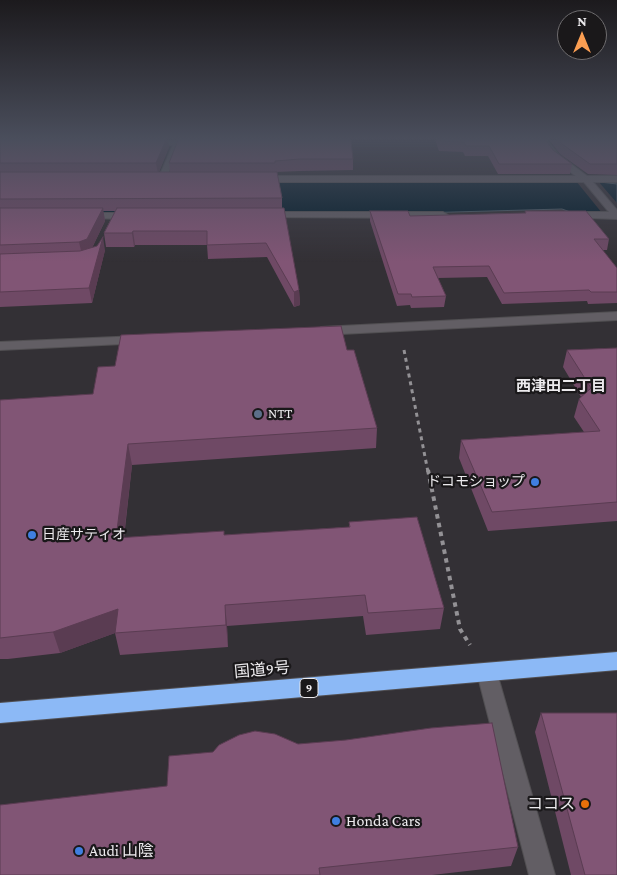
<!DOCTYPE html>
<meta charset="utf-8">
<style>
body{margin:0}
#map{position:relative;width:617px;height:875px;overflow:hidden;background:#333035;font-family:"Crimson Pro",serif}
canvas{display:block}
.north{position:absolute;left:557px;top:10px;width:50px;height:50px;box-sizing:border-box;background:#1a181a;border:1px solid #6e6c6e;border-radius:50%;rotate:0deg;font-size:14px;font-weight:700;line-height:20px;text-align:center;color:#eceaed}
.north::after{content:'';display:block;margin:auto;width:18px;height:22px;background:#fb9e52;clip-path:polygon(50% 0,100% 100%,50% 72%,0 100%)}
</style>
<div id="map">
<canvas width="617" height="875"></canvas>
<div class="north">N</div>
</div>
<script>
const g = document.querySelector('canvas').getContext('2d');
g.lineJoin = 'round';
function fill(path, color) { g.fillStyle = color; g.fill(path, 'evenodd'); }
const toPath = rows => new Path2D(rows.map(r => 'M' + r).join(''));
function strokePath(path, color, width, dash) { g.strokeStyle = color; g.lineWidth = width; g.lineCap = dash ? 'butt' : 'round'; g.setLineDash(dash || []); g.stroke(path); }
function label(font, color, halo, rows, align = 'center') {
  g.font = font + ' "Crimson Pro","Noto Sans JP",serif'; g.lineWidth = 4.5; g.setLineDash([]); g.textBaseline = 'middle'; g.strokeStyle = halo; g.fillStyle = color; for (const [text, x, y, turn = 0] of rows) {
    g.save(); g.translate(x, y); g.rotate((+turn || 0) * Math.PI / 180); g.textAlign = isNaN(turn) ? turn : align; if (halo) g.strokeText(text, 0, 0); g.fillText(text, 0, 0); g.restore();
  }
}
const water = toPath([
 [290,182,600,182,617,184,617,212,573,213,562,209,380,214,0,215,0,184,290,182]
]);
fill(water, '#001b29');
strokePath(water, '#475964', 1);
fill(toPath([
 [576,181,598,181,617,203,617,213,602,213]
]), '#333035');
const street = toPath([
 [146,141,177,141,181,143,165,181,158,179,173,145,146,145,146,141],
 [617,176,617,182,593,182,617,210,617,219,566,217,564,215,569,212,609,212,584,182,259,182,255,179,259,176,617,176],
 [266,212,443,212,448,215,443,218,263,217,261,215,266,212],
 [84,213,133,213,138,216,133,219,81,218,81,214,84,213],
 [617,312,617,320,321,335,315,331,321,327,617,312],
 [139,336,145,340,143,343,0,350,0,342,139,336],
 [487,664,494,667,497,673,555,875,529,875,477,673,480,667,487,664]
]);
const secondary = toPath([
 [539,140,547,140,559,155,591,179,591,183,585,183,553,159,539,140]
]);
const highway = toPath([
 [617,652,617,670,0,723,0,703,617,652]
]);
strokePath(street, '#514f52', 2);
strokePath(secondary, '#514f52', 2);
strokePath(highway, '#514f52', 2);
strokePath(toPath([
 [404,350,428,472]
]), '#939195', 3, [4, 4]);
strokePath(toPath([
 [428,470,460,629,470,645]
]), '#939195', 4, [4.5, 4.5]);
fill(street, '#625e64');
fill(secondary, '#625e64');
fill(highway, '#8cb9f6');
fill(toPath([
 [0,140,168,140,169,147,159,172,170,172,169,163,178,140,353,159,353,170,300,171,275,172,282,198,282,208,299,290,300,305,294,307,267,257,208,259,207,245,135,245,134,247,106,247,104,233,115,211,103,211,105,221,92,248,105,250,92,303,0,307],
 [435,140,546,140,553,150,572,164,570,174,498,174,488,156,465,156,463,152,439,151],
 [549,140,617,140,617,175,588,174,560,154],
 [370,211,410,216,525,213,525,211,609,239,607,250,602,250,617,268,617,303,588,304,587,301,502,304,487,277,438,278,446,296,444,307,411,308,410,305,397,306,370,221],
 [617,348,617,521,488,531,459,458,461,440,584,432,574,417,579,399,581,397,563,367,567,350],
 [347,350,377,428,376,448,132,465,124,538,225,535,349,527,349,522,444,608,440,629,366,635,363,616,227,626,228,647,120,655,115,633,60,653,8,659,0,659,0,400,93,394],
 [541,713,617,875,571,875,535,732],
 [213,752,518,847,511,866,432,875,0,875,167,786]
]), '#6f4965');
fill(toPath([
 [166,140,168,140,169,147,158,174,156,163],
 [103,208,105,221,90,252,82,255,79,242],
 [133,231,135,245,134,247,132,233],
 [103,237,105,250,92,303,89,288],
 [299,290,300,305,294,307,294,292],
 [128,444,132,465,121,560,116,538],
 [225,605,227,626,228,647,226,625],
 [118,609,123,630,60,653,53,632]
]), '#5a3c52');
const building = toPath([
 [0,140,166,140,156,163,0,163,0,140],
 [178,140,351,140,353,159,300,159,275,161,275,163,169,163,178,140],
 [440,140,546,140,553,150,572,164,499,164,489,146,466,146,464,142,440,141,440,140],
 [559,140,617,140,617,164,590,164,562,144,559,140],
 [0,172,277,172,282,198,0,199,0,172],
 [0,208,103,208,87,239,79,242,0,245,0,208],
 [117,208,284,208,299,290,294,292,266,243,207,245,207,231,133,231,132,233,104,233,117,208],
 [370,211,408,211,410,216,526,213,525,211,586,211,609,239,594,239,617,268,617,292,591,292,589,290,504,293,489,266,433,267,446,296,412,297,411,294,398,294,370,211],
 [103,237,89,288,0,292,0,254,80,251,97,246,103,237],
 [341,326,347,350,354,350,377,428,128,444,116,538,224,531,224,535,350,527,349,522,417,517,444,608,368,613,365,595,225,605,226,625,115,633,118,609,53,632,0,638,0,400,93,394,98,367,115,366,121,335,341,326],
 [617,348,617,502,492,512,461,440,600,431,579,399,591,388,567,350,617,348],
 [541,713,617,713,617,875,585,875,541,713],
 [492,723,518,847,319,868,320,875,0,875,0,805,167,786,169,756,213,752,219,745,239,735,255,731,275,734,298,744,346,740,431,728,492,723]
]);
fill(building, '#815575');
strokePath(building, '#5a3c52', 1);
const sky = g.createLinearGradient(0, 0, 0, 262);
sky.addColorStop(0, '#1c1a1d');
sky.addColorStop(0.53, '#4a4e5c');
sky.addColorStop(1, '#4a4e5c00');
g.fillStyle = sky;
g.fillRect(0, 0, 617, 262);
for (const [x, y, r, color] of [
 [258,414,5,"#5c6f8a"],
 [535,482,5,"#3f7fe0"],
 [32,535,5,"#3f7fe0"],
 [585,804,5,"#e8710a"],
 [336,821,5,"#3f7fe0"],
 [79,851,5,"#3f7fe0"]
]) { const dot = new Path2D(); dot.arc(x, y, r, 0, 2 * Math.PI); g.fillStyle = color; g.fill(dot); strokePath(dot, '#1a181a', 2); }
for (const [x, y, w] of [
 [309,688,18]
]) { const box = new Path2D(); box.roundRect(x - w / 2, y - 9.5, w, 19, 4); g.fillStyle = '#1a181a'; g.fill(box); strokePath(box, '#eceaed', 1); }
label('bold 12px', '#eceaed', null, [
 ["9",309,688]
]);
label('14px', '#eceaed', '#1a181a', [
 ["NTT",268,414],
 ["ドコモショップ",525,482,"right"],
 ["日産サティオ",42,535]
], 'left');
label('bold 15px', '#eceaed', '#1a181a', [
 ["西津田二丁目",561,386]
]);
label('16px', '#eceaed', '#1a181a', [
 ["国道9号",262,670,-5]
]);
label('16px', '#eceaed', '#1a181a', [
 ["ココス",575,804,"right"],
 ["Honda Cars",346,821],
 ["Audi 山陰",89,851]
], 'left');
</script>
